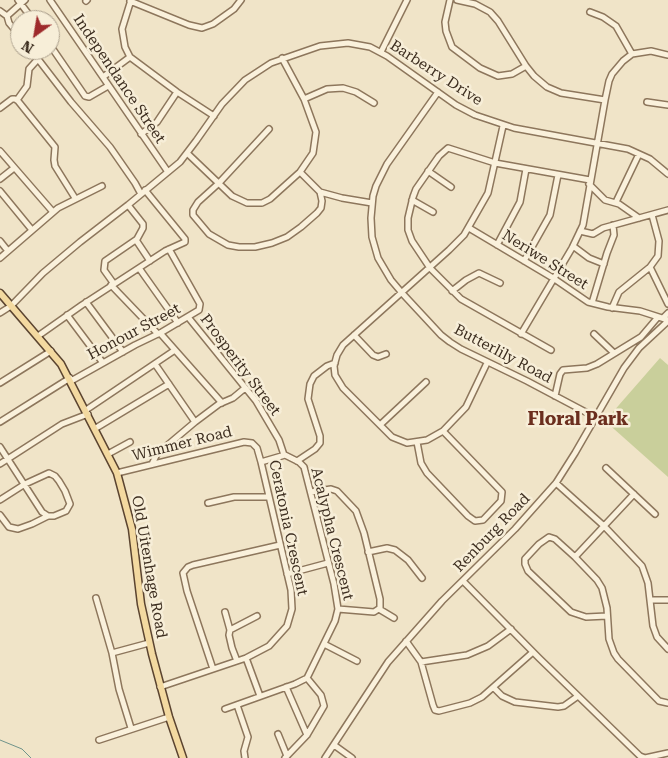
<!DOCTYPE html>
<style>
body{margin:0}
#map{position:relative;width:668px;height:758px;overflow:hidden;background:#f0e4c8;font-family:"Roboto Serif",serif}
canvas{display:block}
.north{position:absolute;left:10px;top:10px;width:50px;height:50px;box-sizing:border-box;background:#f7eed8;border:1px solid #ada18e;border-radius:50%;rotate:212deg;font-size:14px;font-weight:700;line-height:20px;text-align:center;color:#3d2e20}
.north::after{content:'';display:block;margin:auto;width:18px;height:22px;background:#9e2a2b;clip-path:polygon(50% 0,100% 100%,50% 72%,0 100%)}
</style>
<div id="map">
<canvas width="668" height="758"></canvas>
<div class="north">N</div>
</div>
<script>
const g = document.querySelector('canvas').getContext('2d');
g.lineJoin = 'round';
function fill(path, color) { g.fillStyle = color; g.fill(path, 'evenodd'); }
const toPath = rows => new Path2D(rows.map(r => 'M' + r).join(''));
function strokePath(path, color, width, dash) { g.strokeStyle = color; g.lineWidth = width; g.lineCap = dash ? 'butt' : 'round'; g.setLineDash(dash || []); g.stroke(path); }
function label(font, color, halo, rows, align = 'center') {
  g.font = font + ' "Roboto Serif",serif'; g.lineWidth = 5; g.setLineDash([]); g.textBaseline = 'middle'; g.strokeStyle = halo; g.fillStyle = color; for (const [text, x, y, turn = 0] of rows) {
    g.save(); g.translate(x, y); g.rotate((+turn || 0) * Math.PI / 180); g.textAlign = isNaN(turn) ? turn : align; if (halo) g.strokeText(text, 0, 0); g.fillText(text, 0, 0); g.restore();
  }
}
fill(toPath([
 [660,358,668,365,668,477,605,421]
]), '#c9cf9b');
strokePath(toPath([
 [0,740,22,749,31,758]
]), '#6f938a', 1);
const minor = toPath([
 [18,0,33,20],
 [50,0,168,172],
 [131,0,122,29,125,47,130,57,177,92,214,116],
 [450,0,445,22,446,31,452,47,480,68,498,76,512,74,526,66],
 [457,0,475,4,490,12,498,21,526,66,534,76,547,87,561,93,605,100],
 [86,1,87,0],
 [130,1,189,25,202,28,213,24,234,9,241,0],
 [0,11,7,16,9,23,20,36],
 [590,12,603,17,616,26,632,54],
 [7,16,25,0],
 [50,45,85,96,89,97,108,86],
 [31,50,71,102,110,147,135,183,141,194],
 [381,52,407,0],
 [103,77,130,57],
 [438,92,387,164,376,186,373,196,371,218,372,237,378,258,391,280,402,293,441,335,450,342,461,349,527,381,595,417],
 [304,99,327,89,343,88,356,92,374,103],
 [17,100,27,86,29,69,38,59],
 [647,102,668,105],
 [0,108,12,99,15,99,18,101,55,147,54,160,55,166,75,198],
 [269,129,219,183,198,202,193,210,193,215,209,234,228,245,239,247,255,247,272,243,287,237,301,227,317,213,321,208,322,201,320,192,300,172],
 [141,134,157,122,177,92],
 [0,151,53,212],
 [187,153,232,196,247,203,262,203,270,199,300,172,313,153,316,132,304,99,282,58],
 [428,171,451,187],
 [0,179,14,168],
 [589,184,605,200,619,204,639,218],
 [0,191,32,230],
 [320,192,342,198,372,203],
 [412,200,433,212],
 [616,202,639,154],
 [469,228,553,278,588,302,608,307,640,311,668,320],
 [580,231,593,234,603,228,668,210],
 [136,240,150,261],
 [0,241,8,251],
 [497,245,520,202,526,169],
 [573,246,589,258,604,264],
 [0,258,58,208,102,186],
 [524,261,550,215,558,175],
 [650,267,668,304],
 [139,268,178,323],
 [114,284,104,270,105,261,137,239,143,228,143,224,128,205],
 [111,285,158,334],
 [452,291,466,280,479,273,500,283],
 [86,302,123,352],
 [592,303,607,253,614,235,613,225],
 [612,308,619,292,650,267,658,256,659,241,652,215],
 [0,313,11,306,43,273,80,242,128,205,180,162,196,141,222,104,245,80,271,63,320,46,348,43,370,47,387,56,456,105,475,115,514,128,628,149,650,159,668,174],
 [67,315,103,363],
 [188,317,256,401,279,440,284,455],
 [663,318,668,313],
 [160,333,222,403],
 [521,334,572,248,583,225,605,100,609,81,612,74,623,61,632,54,651,51,668,55],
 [594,334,614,353],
 [354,335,373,355,378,357,386,354],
 [38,336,82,305,165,251,185,242,185,239,145,190],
 [551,350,461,299,430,268,412,241,408,230,408,218,413,197,416,189,439,156,448,148,495,163,590,180],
 [487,363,466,407,443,431,427,440,407,443,392,437,343,388,335,375,334,366,337,355,343,345,449,250,464,235,488,193,503,126],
 [155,364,195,422],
 [71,381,135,345,162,332,199,310,200,304,169,249],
 [0,383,51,351],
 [555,396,560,374,563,370,587,368,597,364,641,337,658,317],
 [86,410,175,350],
 [0,422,70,378],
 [380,425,426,382],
 [96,428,169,384],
 [417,442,421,463,427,473,468,516,475,521,483,520,501,501,502,492,443,431],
 [0,447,42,512,48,516],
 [108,454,130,442],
 [297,461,315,449,320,443,320,436,308,399,310,384,314,376,327,366,335,363],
 [0,464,62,424,88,414],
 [152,464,157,454,195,422,219,404,233,398,245,388],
 [606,468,655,514],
 [117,473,244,442,252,443,257,448,261,462,291,590,292,609,287,626,269,646,246,658,160,687],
 [556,483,604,526,642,566,648,583,653,626,657,637,668,649],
 [311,492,331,489,337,491,356,511,364,533,380,599,380,608,374,612,338,609],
 [0,500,25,484,49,473,55,476,59,481,65,491,70,504,66,511,54,516,48,516,32,524,18,529,9,527,0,515],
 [208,503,234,497,269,497],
 [368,552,387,548,395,550,408,560,422,578],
 [575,557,634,494],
 [287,574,328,563],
 [463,581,539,658,640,756,645,758,668,753],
 [96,598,112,653,119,689,131,728],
 [650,600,668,600],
 [379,609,394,618],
 [225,612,230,630],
 [607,616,586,617,571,612,528,571,525,564,525,559,539,544,549,537,555,539,575,557,597,580,602,588,607,608,609,639,614,653,618,659,659,701,668,703],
 [406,641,421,662,433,705,435,710,439,711,470,703,482,697,533,652],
 [324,644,357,661],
 [112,653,149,643],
 [246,658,260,696],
 [237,661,232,648,229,635,230,630,257,616],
 [421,662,467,655,488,646,511,629],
 [213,669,187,591,183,573,188,567,193,565,280,545],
 [286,687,307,735],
 [494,688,502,696,515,702,558,707,564,706,578,696],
 [237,705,248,737,244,751,245,758],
 [225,709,295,684,307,678,335,621,338,609,334,584,304,467,299,462,285,455,261,462],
 [278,734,287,756],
 [99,740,169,717],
 [334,745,352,758],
 [285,758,307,735,324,706,321,695,307,678],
 [325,758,388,662,442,601,515,529,556,483,575,453,624,368,639,348,668,321]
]);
const major = toPath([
 [0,293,61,364,117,473,132,529,141,604,152,654,169,717,183,758]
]);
strokePath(minor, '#8d765c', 8);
strokePath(major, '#5b4430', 9);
strokePath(minor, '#faf1dc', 5);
strokePath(major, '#f3d9a0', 6);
label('15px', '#3d2e20', '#f7eed8', [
 ["Barberry Drive",436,73,33],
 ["Independance Street",119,79,56],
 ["Neriwe Street",545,260,32],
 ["Honour Street",134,332,-28],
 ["Butterlily Road",503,354,28],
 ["Prosperity Street",240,365,53],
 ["Wimmer Road",182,444,-14],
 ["Ceratonia Crescent",288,528,78],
 ["Renburg Road",492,533,-46],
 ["Acalypha Crescent",332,534,76],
 ["Old Uitenhage Road",149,567,80]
]);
label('bold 18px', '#6b2e1e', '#f7eed8', [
 ["Floral Park",578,420]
]);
</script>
